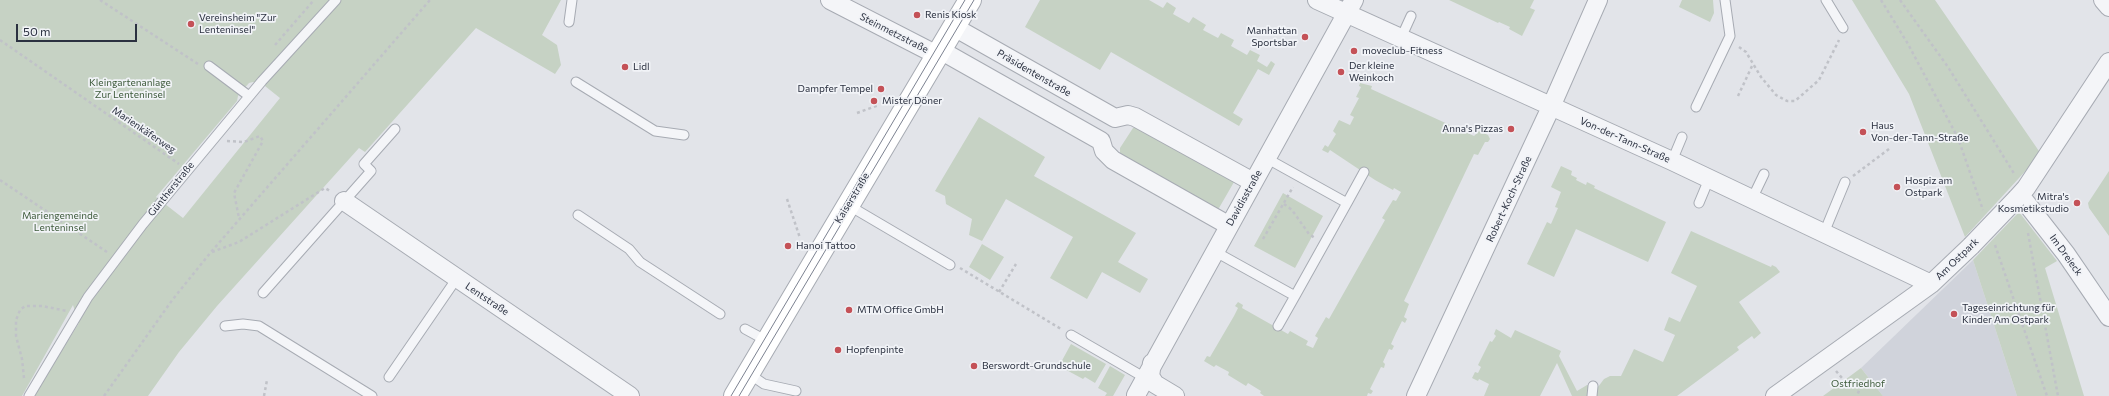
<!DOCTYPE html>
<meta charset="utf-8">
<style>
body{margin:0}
#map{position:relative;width:2109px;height:396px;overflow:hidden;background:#e2e4e9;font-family:Commissioner,sans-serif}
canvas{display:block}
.scale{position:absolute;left:16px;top:24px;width:121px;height:18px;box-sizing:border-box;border:2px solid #2b3140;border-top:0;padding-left:5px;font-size:12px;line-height:14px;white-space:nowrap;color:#2b3140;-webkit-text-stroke:3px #f1f3f7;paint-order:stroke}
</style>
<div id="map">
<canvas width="2109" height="396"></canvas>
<div class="scale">50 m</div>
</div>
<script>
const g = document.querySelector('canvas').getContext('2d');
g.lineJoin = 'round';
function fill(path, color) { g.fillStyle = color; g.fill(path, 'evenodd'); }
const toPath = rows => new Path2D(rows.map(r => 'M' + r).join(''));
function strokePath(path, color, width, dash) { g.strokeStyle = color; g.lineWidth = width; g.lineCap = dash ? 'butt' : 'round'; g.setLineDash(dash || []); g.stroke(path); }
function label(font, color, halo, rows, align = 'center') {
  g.font = font + ' Commissioner,sans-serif'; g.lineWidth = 3.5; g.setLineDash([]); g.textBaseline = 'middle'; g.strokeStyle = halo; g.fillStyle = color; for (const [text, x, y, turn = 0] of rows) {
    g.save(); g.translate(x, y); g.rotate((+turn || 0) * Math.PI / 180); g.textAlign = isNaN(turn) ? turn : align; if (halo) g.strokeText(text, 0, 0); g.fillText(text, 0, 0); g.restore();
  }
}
fill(toPath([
 [1973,260,2017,396,1883,396,1861,368]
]), '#d0d3db');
fill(toPath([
 [0,0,561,0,542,35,557,45,561,65,555,74,476,28,365,152,359,148,217,306,179,352,148,396,33,396,79,323,73,305,22,396,0,396],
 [253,82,265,86,280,98,183,218,156,197,237,101,238,96,242,91,249,83],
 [1040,0,1149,0,1163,8,1167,2,1176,8,1173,14,1189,23,1193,17,1206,25,1203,30,1218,38,1221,33,1234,40,1231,46,1247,55,1250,50,1260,55,1257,61,1267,67,1271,61,1275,64,1269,75,1258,69,1233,113,1243,119,1239,126,1111,52,1100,70,1025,27],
 [1449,0,1534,0,1530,8,1535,10,1522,36,1509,29,1510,27,1499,22,1498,23],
 [1682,0,1713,0,1714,13,1710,22,1679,7],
 [1852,0,1935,0,2041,154,1965,237,1909,94],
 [1360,83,1372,86,1371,89,1474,136,1479,131,1488,135,1490,139,1488,142,1485,142,1478,155,1474,154,1404,301,1409,304,1404,317,1407,319,1405,323,1402,321,1396,333,1391,344,1394,346,1392,350,1389,349,1383,362,1385,364,1384,368,1381,367,1370,389,1373,391,1371,394,1368,393,1367,396,1264,396,1260,393,1261,391,1248,383,1246,386,1228,375,1229,372,1216,365,1214,367,1204,361,1207,356,1210,357,1234,316,1238,308,1235,306,1238,302,1243,305,1242,308,1288,334,1290,331,1308,341,1306,345,1313,348,1318,338,1315,336,1326,317,1329,319,1385,220,1382,218,1393,200,1396,201,1401,192,1394,188,1393,190,1375,180,1330,150,1328,153,1322,150,1325,145,1328,147,1336,134,1333,131,1339,120,1350,125,1354,117,1350,115,1359,98,1356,97,1361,87,1359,86],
 [979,117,1045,157,1034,176,1136,233,1118,262,1148,279,1140,293,1102,272,1087,299,1050,278,1073,237,1006,199,982,241,969,235,972,219,946,204,945,196,935,191],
 [1133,128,1139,128,1233,180,1234,182,1219,208,1217,210,1120,154,1120,148],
 [1561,166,1572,171,1571,175,1577,178,1576,180,1586,185,1587,182,1595,186,1594,188,1666,222,1648,262,1576,229,1554,277,1527,264,1547,222,1551,224,1558,208,1555,207,1561,192,1551,187],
 [2109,171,2109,236,2089,208,2088,203],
 [1283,193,1323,216,1295,268,1254,246],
 [2019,212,2057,261,2045,268,2084,396,2017,396,1973,260],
 [1691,231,1771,267,1772,265,1776,267,1780,272,1739,302,1761,333,1754,339,1752,336,1737,347,1739,350,1677,396,1572,396,1557,363,1540,396,1484,396,1489,384,1479,379,1478,381,1472,378,1475,372,1478,373,1481,367,1478,365,1490,341,1492,342,1496,336,1494,334,1496,329,1511,338,1515,330,1561,351,1559,356,1577,391,1587,385,1598,387,1604,379,1610,376,1621,376,1634,349,1663,362,1675,335,1664,330,1669,317,1680,322,1697,286,1671,273],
 [982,244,1004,257,990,280,969,267],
 [1071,344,1106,364,1095,383,1085,377,1083,379,1059,366],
 [1110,366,1125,375,1113,396,1105,396,1107,393,1098,388],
 [1861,368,1883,396,1823,396]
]), '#c6d2c4');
const service = toPath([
 [1826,0,1843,28],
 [569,22,572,0],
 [1401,38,1411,16],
 [209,66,249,96],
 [576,82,655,131,684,135],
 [1696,107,1730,36,1725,0],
 [1672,161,1682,137],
 [1752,199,1764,174],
 [1347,203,1364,172],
 [1699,203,1709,179],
 [848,205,950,265],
 [578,215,629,249,640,262,720,314],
 [1824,233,1845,182],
 [1214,251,1295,296,1347,203,1266,158],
 [263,293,371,171,364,164,395,129],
 [225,326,243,324,259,326,372,396],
 [1278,326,1295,296],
 [745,329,767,341],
 [1071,335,1147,379],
 [748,373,764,384,796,391],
 [389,377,457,278],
 [29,396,88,297,143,224,262,81,336,0],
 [1592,396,1593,386]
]);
const minor = toPath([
 [830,0,937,55],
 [1317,0,1672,161,1931,284],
 [2103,0,2109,7],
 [954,27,1115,118,1128,115,1135,117,1253,182],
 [940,50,1101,141,1104,151,1113,160,1228,225],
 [2020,195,2066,254,2109,317],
 [2017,198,2026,188,2109,62],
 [344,201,630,396],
 [1152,363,1150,376,1155,384,1175,396],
 [1136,395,1354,0],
 [1416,396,1551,107,1598,0],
 [1775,396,1931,284,1971,246]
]);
const secondary = toPath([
 [735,396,970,0]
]);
strokePath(service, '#a7abb3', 11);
strokePath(minor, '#a7abb3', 20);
strokePath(secondary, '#a7abb3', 24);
strokePath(toPath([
 [100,0,198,64],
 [1881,0,1908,44,1958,138,1983,210],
 [1900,0,1948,67,2015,175],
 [0,40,179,164],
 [275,45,314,0],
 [1739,47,1746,52,1761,77,1776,95,1787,101,1795,101,1819,80,1839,40],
 [1738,96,1753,64],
 [857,113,879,105],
 [227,141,244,142,260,136,263,141,234,193,239,218],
 [1853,176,1889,149],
 [0,180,107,252],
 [787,199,800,238],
 [1284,204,1292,210,1309,234,1315,238],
 [2028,233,2058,396],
 [1263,239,1293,187],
 [1995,245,2047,396],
 [212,252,239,242,325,188,330,191],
 [960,268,1061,329],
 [999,292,1016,264],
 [1836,371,1848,385,1862,382,1857,396],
 [24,378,22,359,16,336,16,320,20,310,25,306,42,306,67,311],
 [104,396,173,299,211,252,430,0],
 [264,396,267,380]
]), '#c0c2c8', 2.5, [3, 3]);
strokePath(service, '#f4f5f8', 9);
strokePath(minor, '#f4f5f8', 18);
strokePath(secondary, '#fff', 22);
strokePath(toPath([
 [731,396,965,0],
 [739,396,974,0]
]), '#7c8291', 1);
const minorBridge = toPath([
 [1971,246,2017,198]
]);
strokePath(minorBridge, '#a7abb3', 20, []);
strokePath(minorBridge, '#f4f5f8', 18);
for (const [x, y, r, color] of [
 [917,15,4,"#c45157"],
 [191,24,4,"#c45157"],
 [1305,37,4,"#c45157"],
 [1354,51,4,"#c45157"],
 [625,67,4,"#c45157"],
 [1341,72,4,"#c45157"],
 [881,89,4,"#c45157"],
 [874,101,4,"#c45157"],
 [1511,129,4,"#c45157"],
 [1863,132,4,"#c45157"],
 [1897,187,4,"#c45157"],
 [2077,203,4,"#c45157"],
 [788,246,4,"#c45157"],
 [849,310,4,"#c45157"],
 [1954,314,4,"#c45157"],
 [838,350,4,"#c45157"],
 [974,366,4,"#c45157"]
]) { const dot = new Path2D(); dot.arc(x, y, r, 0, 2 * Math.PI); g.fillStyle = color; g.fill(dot); strokePath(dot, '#f1f3f7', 1.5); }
label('10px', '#2b3140', '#f1f3f7', [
 ["Renis Kiosk",925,15],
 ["Vereinsheim \"Zur",199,18],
 ["Lenteninsel\"",199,30],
 ["Manhattan",1297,31,"right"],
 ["Sportsbar",1297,43,"right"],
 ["moveclub-Fitness",1362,51],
 ["Der kleine",1349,66],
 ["Weinkoch",1349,78],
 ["Lidl",633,67],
 ["Dampfer Tempel",873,89,"right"],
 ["Mister Döner",882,101],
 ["Haus",1871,126],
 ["Von-der-Tann-Straße",1871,138],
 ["Anna's Pizzas",1503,129,"right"],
 ["Hospiz am",1905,181],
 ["Ostpark",1905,193],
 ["Mitra's",2069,197,"right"],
 ["Kosmetikstudio",2069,209,"right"],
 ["Hanoi Tattoo",796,246],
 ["Tageseinrichtung für",1962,308],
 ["Kinder Am Ostpark",1962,320],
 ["MTM Office GmbH",857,310],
 ["Hopfenpinte",846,350],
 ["Berswordt-Grundschule",982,366]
], 'left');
label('10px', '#2b3140', '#f1f3f7', [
 ["Steinmetzstraße",894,33,27],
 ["Präsidentenstraße",1034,73,30],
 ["Marienkäferweg",144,130,34],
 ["Von-der-Tann-Straße",1625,140,24],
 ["Güntherstraße",171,189,-51],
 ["Kaiserstraße",852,198,-59],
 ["Davidisstraße",1244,198,-61],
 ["Robert-Koch-Straße",1509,199,-65],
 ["Im Dreieck",2066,255,54],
 ["Am Ostpark",1957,259,-44],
 ["Lentstraße",487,299,34]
]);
label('10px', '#3d5a3a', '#f1f3f7', [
 ["Kleingartenanlage",130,83],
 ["Zur Lenteninsel",130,95],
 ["Mariengemeinde",60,216],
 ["Lenteninsel",60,228],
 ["Ostfriedhof",1858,384]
]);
</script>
